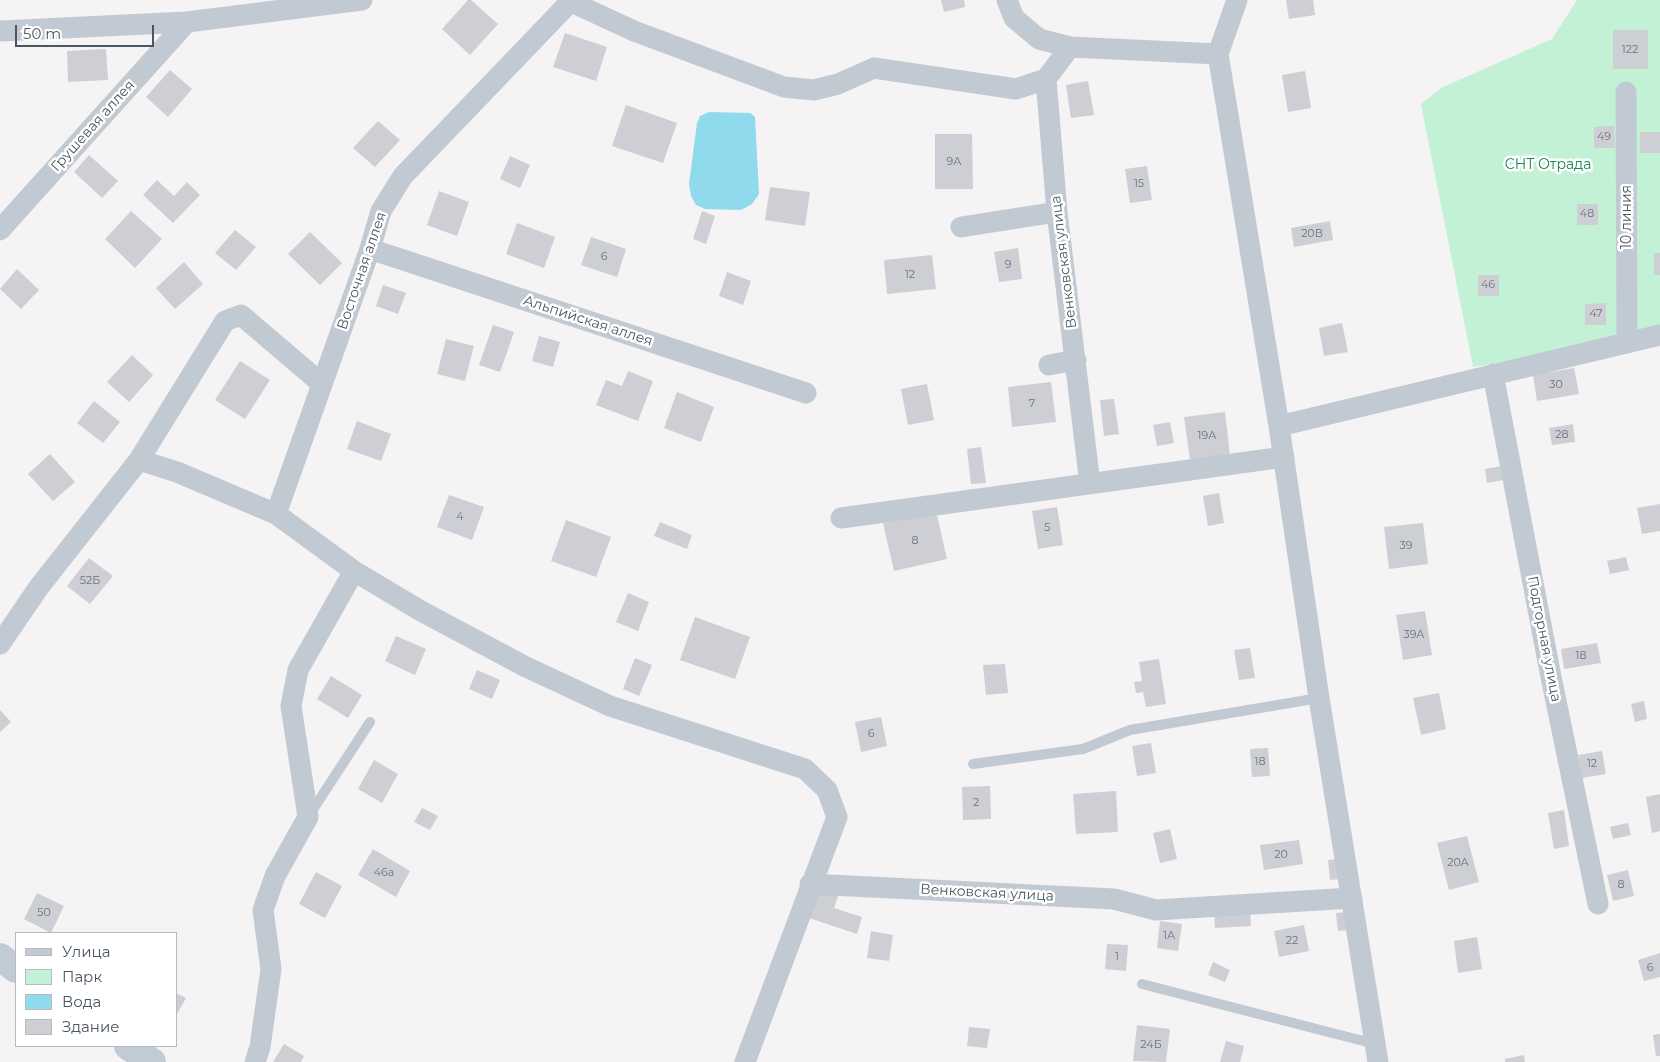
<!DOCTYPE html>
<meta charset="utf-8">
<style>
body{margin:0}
#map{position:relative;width:1660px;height:1062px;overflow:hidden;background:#f5f3f3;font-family:Montserrat,sans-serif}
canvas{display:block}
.legend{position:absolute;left:15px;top:932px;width:162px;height:115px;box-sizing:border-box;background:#fff;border:1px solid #b7bbc0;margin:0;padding:6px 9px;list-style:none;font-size:15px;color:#4a5661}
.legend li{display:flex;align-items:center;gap:10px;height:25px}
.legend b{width:25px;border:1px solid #b7bbc0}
.scale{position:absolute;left:15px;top:25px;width:139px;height:22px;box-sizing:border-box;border:2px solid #4a5661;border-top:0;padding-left:6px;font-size:15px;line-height:18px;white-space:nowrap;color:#4a5661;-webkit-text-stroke:4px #fff;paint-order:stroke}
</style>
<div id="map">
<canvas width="1660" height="1062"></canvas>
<ul class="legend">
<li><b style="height:6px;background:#c1cbd6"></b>Улица</li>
<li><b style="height:14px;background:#c3f1d5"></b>Парк</li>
<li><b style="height:14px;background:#90daee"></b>Вода</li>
<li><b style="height:14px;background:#cdcfd5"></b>Здание</li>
</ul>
<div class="scale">50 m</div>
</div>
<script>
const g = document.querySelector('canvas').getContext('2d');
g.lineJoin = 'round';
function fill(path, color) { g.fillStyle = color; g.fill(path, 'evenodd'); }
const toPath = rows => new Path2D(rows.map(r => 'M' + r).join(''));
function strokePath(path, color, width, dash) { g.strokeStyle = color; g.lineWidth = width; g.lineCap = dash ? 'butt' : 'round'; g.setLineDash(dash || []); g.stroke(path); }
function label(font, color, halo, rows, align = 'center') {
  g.font = font + ' Montserrat,sans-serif'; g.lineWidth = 5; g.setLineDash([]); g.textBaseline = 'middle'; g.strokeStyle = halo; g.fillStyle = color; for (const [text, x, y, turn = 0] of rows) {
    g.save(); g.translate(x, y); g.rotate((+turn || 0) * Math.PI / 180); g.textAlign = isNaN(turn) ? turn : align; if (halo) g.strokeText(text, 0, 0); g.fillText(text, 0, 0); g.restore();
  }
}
fill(toPath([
 [1577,0,1660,0,1660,338,1473,367,1421,104,1441,88,1552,39]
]), '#c3f1d5');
fill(toPath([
 [709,112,750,113,755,117,759,194,752,204,741,210,705,209,696,205,691,196,689,184,697,123,700,116]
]), '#90daee');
fill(toPath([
 [468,0,471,0,498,24,470,55,442,29],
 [941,0,964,0,965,7,944,12],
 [1286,0,1313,0,1315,15,1289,19],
 [1613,30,1648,30,1648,69,1613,69],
 [565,33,607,47,596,81,553,67],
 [106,49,108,80,68,82,67,51],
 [170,70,192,89,168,117,146,97],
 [1305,71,1311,108,1288,112,1282,75],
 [1088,81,1094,115,1071,118,1066,85],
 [626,105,677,123,663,163,612,146],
 [378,121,400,140,375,167,353,148],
 [1614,126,1615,148,1594,148,1594,127],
 [1640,132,1660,132,1660,153,1640,153],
 [935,134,972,134,973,189,935,189],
 [89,155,118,181,102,198,74,172],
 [510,156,530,165,520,188,500,179],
 [1147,166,1152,200,1130,203,1125,169],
 [157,180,174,196,187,182,200,195,173,223,143,195],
 [770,187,810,192,805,226,765,220],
 [439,191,469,202,457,236,427,225],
 [1577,204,1598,204,1598,225,1577,225],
 [131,211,162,239,135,268,105,239],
 [702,211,715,216,706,244,693,239],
 [1330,221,1333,240,1294,247,1291,228],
 [517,223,555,237,544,268,506,254],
 [235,230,256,247,236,270,215,253],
 [310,232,342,263,320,285,288,254],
 [591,237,626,249,617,277,581,265],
 [1018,248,1022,279,999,282,994,252],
 [1654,253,1660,253,1660,275,1654,275],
 [932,255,936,289,887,294,884,260],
 [184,262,203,284,175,309,156,288],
 [17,269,39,290,21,309,0,289],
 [727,272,751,281,743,305,719,296],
 [1478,275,1499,275,1499,296,1478,296],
 [383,285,406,293,398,314,376,306],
 [1606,303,1606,325,1585,325,1585,304],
 [1342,323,1348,352,1324,356,1319,328],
 [493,325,514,332,500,372,479,365],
 [539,336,560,342,553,367,532,361],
 [446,339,474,346,465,381,437,374],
 [132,355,153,375,129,402,107,382],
 [240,361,270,380,245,419,215,400],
 [1574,368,1579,394,1537,401,1533,375],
 [628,371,653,381,638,421,596,405,606,380,622,386],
 [1051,382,1056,422,1012,427,1008,387],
 [927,384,934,420,908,425,901,389],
 [677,392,714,407,701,442,664,428],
 [1114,399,1119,434,1104,436,1100,400],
 [94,401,120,422,103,443,77,423],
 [1225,412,1230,455,1190,460,1184,417],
 [357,421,391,434,381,461,347,449],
 [1170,422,1174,443,1157,446,1153,425],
 [1573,424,1575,442,1552,445,1549,428],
 [981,447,986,483,971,484,967,449],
 [50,454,75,482,53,501,28,474],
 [1502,466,1504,480,1487,483,1485,469],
 [1219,493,1224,523,1208,526,1203,496],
 [449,495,484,507,472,540,437,527],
 [1660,504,1660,531,1642,534,1637,508],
 [1057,507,1063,545,1038,549,1032,511],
 [936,511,947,559,894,571,883,523],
 [566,520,611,537,596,577,551,561],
 [660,522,692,535,687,549,654,536],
 [1423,523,1428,564,1389,569,1384,527],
 [1626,557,1629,570,1610,574,1607,561],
 [89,558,113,576,90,604,67,586],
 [628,593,649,602,638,631,616,622],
 [1425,611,1432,655,1403,660,1396,615],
 [695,617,750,637,735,679,680,660],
 [396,636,426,649,415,675,385,661],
 [1597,643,1601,663,1564,669,1561,649],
 [1250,648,1255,678,1239,680,1234,650],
 [635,658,652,665,639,696,623,689],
 [1159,659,1166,704,1146,707,1143,692,1136,693,1134,682,1142,681,1139,662],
 [1005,664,1008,693,986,695,983,665],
 [477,670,500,680,492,699,469,689],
 [331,676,362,695,348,718,317,699],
 [1439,693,1446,729,1421,735,1413,698],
 [1644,701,1647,719,1635,722,1631,704],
 [0,710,11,722,0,732],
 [881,717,887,746,861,752,855,722],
 [1151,743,1156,773,1137,776,1132,746],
 [1268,748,1270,776,1252,777,1250,749],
 [1602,751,1606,774,1582,778,1578,755],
 [374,760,398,774,382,803,358,789],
 [990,786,991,819,963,820,962,787],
 [1116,791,1118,832,1076,834,1073,794],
 [1660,794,1660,831,1652,833,1646,797],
 [422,808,438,816,430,830,414,822],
 [1564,810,1569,846,1554,849,1548,813],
 [1628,823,1631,835,1613,839,1610,827],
 [1170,829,1177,859,1160,863,1153,833],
 [1467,836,1479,882,1449,890,1437,843],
 [1299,840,1303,864,1264,870,1260,845],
 [373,849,410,871,396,897,358,875],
 [1339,859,1341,879,1330,880,1328,860],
 [1628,870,1634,896,1613,901,1607,875],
 [316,872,342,886,325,918,299,904],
 [819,887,839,894,834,908,862,917,857,934,809,918],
 [37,893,64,906,51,933,24,919],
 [1250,909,1251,926,1215,928,1214,911],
 [1346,912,1348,930,1338,931,1336,913],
 [1160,921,1182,924,1178,951,1157,948],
 [1304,925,1309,951,1279,957,1274,931],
 [871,931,893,935,889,961,867,958],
 [1477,937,1482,969,1458,973,1454,941],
 [1107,944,1128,945,1126,971,1105,969],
 [1660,953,1660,977,1644,981,1638,960],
 [1213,962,1230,970,1225,982,1208,975],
 [176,993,186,998,176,1016],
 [1137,1025,1170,1029,1166,1062,1133,1061],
 [969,1027,990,1029,987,1048,967,1046],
 [1660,1034,1660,1056,1656,1056,1653,1035],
 [1226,1041,1244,1046,1240,1062,1220,1062],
 [284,1044,304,1056,301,1062,273,1062],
 [1524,1055,1525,1062,1505,1062,1505,1059]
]), '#cdcfd5');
strokePath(toPath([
 [973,764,1083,749,1130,730,1319,698],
 [310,814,370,722],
 [1142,984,1375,1044]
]), '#c1cad2', 10);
strokePath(toPath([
 [567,0,634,31,784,87,814,90,838,84,874,68,1016,89,1046,79],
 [1007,0,1014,18,1039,39,1070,47,1218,54],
 [1237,0,1218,54,1279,426,1319,698,1378,1062],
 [0,31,187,22,362,0],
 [1070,47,1046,79,1057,212,1090,484],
 [1626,92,1627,343],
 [961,227,1057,212],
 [0,230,187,22],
 [370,249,806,393],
 [1049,365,1076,360],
 [1493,374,1551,677,1598,904],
 [1279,426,1660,335],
 [139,460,225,321,241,315,322,384],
 [276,514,370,249,381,211,403,176,572,0],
 [841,518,1284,457],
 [0,644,39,587,139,460,177,472,276,514,354,571,421,611,526,667,610,706,805,769,827,790,837,817,745,1062],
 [810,884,1114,899,1156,910,1352,898],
 [255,1062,260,1047,271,969,263,910,275,876,308,817,291,706,298,670,354,571]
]), '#c1cad2', 21);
strokePath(toPath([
 [0,957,16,969],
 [128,1046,152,1062]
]), '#c1cbd6', 28);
label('11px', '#6b747e', null, [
 ["122",1630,50],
 ["49",1604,137],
 ["9А",954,162],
 ["15",1139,184],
 ["48",1587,214],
 ["20В",1312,234],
 ["6",604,257],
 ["9",1008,265],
 ["12",910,275],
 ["46",1488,285],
 ["47",1596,314],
 ["30",1556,385],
 ["7",1032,404],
 ["28",1562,435],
 ["19А",1207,436],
 ["4",460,517],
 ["5",1047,528],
 ["8",915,541],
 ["39",1406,546],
 ["52Б",90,581],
 ["39А",1414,635],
 ["18",1581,656],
 ["6",871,734],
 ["18",1260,762],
 ["12",1592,764],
 ["2",976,803],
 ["20",1281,855],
 ["20А",1458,863],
 ["46а",384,873],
 ["8",1621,885],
 ["50",44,913],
 ["1А",1169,936],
 ["22",1292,941],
 ["1",1117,957],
 ["6",1650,968],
 ["24Б",1151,1045]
]);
label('14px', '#4a5661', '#fff', [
 ["Грушевая аллея",93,126,-48],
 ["10 линия",1627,217,-90],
 ["Венковская улица",1064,262,-97],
 ["Восточная аллея",362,271,-71],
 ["Альпийская аллея",588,321,18],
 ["Подгорная улица",1544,639,79],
 ["Венковская улица",987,893,3]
]);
label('14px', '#17864f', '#fff', [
 ["СНТ Отрада",1548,165]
]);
</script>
